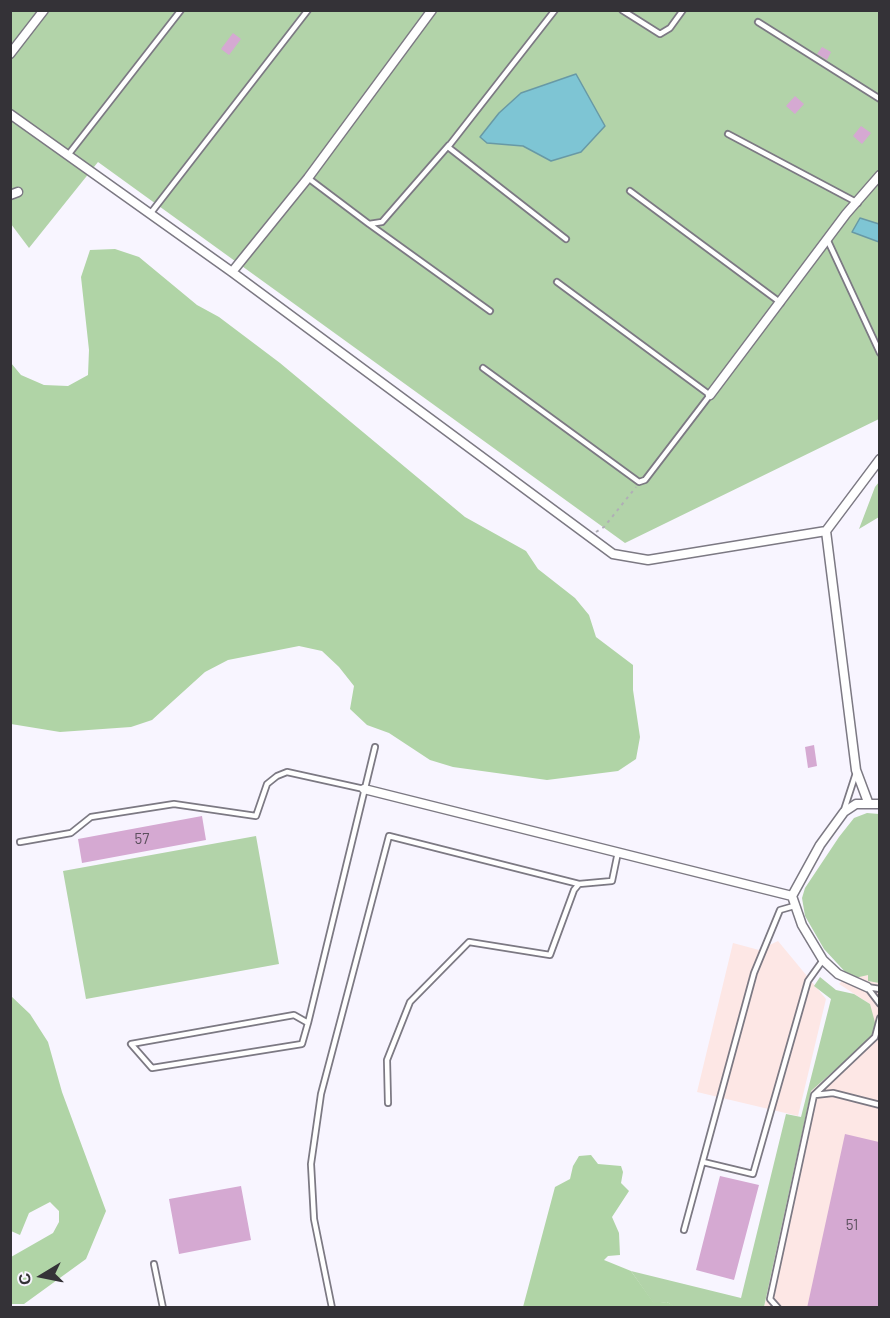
<!DOCTYPE html>
<meta charset="utf-8">
<style>
body{margin:0}
#map{position:relative;width:890px;height:1318px;overflow:hidden;background:#f8f5ff;font-family:Barlow,sans-serif}
canvas{display:block}
.frame{position:absolute;inset:0;border:12px solid #343237;pointer-events:none}
.north{position:absolute;left:12px;top:1246px;width:60px;height:60px;-webkit-text-stroke:4px #f8f5ff;paint-order:stroke;rotate:260deg;font-size:16px;font-weight:700;line-height:24px;text-align:center;color:#343237}
.north::after{content:'';display:block;margin:auto;width:21px;height:27px;background:#343237;clip-path:polygon(50% 0,100% 100%,50% 72%,0 100%)}
</style>
<div id="map">
<canvas width="890" height="1318"></canvas>
<div class="frame"></div>
<div class="north">С</div>
</div>
<script>
const g = document.querySelector('canvas').getContext('2d');
g.lineJoin = 'round';
function fill(path, color) { g.fillStyle = color; g.fill(path, 'evenodd'); }
const toPath = rows => new Path2D(rows.map(r => 'M' + r).join(''));
function strokePath(path, color, width, dash) { g.strokeStyle = color; g.lineWidth = width; g.lineCap = dash ? 'butt' : 'round'; g.setLineDash(dash || []); g.stroke(path); }
function label(font, color, halo, rows, align = 'center') {
  g.font = font + ' Barlow,sans-serif'; g.lineWidth = 4.5; g.setLineDash([]); g.textBaseline = 'middle'; g.strokeStyle = halo; g.fillStyle = color; for (const [text, x, y, turn = 0] of rows) {
    g.save(); g.translate(x, y); g.rotate((+turn || 0) * Math.PI / 180); g.textAlign = isNaN(turn) ? turn : align; if (halo) g.strokeText(text, 0, 0); g.fillText(text, 0, 0); g.restore();
  }
}
fill(toPath([
 [778,941,826,999,798,1116,697,1092,733,943,759,950],
 [848,975,868,975,868,981,880,983,879,1307,764,1308,811,1091,871,1038,870,1004,839,984]
]), '#fde7e5');
fill(toPath([
 [11,11,879,11,879,419,625,543,98,162,29,248,11,224],
 [879,482,879,517,859,529,875,487],
 [867,813,879,814,879,983,868,981,868,975,855,978,848,975,824,949,805,916,802,898,805,888,839,837,854,818],
 [256,836,279,964,86,999,63,871],
 [820,977,836,990,854,994,870,1004,876,1026,871,1038,811,1091,764,1307,676,1308,667,1302,654,1304,631,1271,741,1298,786,1114,801,1117,831,999,814,986]
]), '#b2d3a9');
fill(toPath([
 [115,249,139,257,197,305,219,317,280,363,465,517,526,551,538,569,575,598,589,615,596,637,633,665,633,690,640,737,636,759,618,771,547,780,453,767,430,760,389,733,367,725,350,709,354,686,339,667,322,651,299,646,228,660,205,672,152,720,131,727,60,732,11,724,11,363,21,375,44,385,68,386,88,375,89,350,81,277,90,250],
 [11,996,30,1014,48,1042,62,1092,106,1211,86,1259,24,1304,12,1304,11,1257,53,1233,59,1222,59,1211,50,1202,29,1213,20,1235,11,1231],
 [591,1155,598,1164,621,1166,623,1172,621,1183,629,1191,612,1217,619,1233,620,1255,608,1256,604,1260,631,1271,654,1303,667,1302,676,1307,523,1307,555,1187,570,1179,573,1166,579,1156]
]), '#b0d4a6');
const water = toPath([
 [576,74,605,126,581,152,551,161,523,146,487,143,480,137,499,113,521,93,576,74],
 [860,218,879,224,879,242,852,232,860,218]
]);
fill(water, '#7ec5d4');
strokePath(water, '#6899a5', 1.5);
fill(toPath([
 [233,33,241,39,229,55,221,49],
 [822,47,831,52,827,60,817,54],
 [795,96,804,104,795,114,786,106],
 [861,126,871,133,862,144,853,136],
 [814,745,817,766,808,768,805,747],
 [202,816,206,840,82,863,78,839],
 [845,1134,879,1142,879,1308,807,1308],
 [720,1176,759,1185,734,1280,696,1270],
 [241,1186,251,1240,179,1254,169,1199]
]), '#d5a9d2');
const lane = toPath([
 [555,10,448,147,566,239],
 [622,10,660,34,670,28,683,10],
 [758,22,880,99],
 [728,134,858,203],
 [449,145,382,222,369,224,490,311],
 [68,155,181,10],
 [308,178,369,224],
 [630,191,781,303],
 [150,214,308,10],
 [828,241,880,353],
 [483,368,639,482,645,480,710,395,557,282],
 [844,810,856,773],
 [20,842,71,833,91,817,174,804,256,816,267,784,277,776,287,772,364,789],
 [880,989,867,987,880,1004],
 [308,1023,302,1044,152,1068,131,1044,294,1015,308,1023,375,747],
 [815,1095,833,1093,880,1105],
 [388,1103,387,1060,410,1002,469,942,550,955,574,890,579,884,612,881,618,852],
 [703,1162,753,1174,808,981,823,960],
 [684,1230,754,973,780,910,794,906],
 [154,1264,163,1308],
 [332,1308,314,1219,311,1164,321,1094,389,836,579,884],
 [778,1308,770,1299,814,1095,875,1037,880,1018]
]);
const street = toPath([
 [10,54,44,10],
 [10,114,232,272,613,554,648,560,826,531,880,459],
 [10,195,18,192],
 [232,272,308,178,432,10],
 [710,395,846,214,880,175],
 [826,531,856,770,868,802],
 [364,789,792,896],
 [867,987,838,974,823,960,802,925,792,896,820,845,844,812,856,804,880,804]
]);
strokePath(lane, '#7c7983', 8);
strokePath(street, '#7c7983', 11);
strokePath(toPath([
 [596,532,604,527,636,487]
]), '#b0aeb6', 2, [3, 4.5]);
strokePath(lane, '#fff', 4.5);
strokePath(street, '#fff', 8);
label('15px', '#5c505e', null, [
 ["57",142,839],
 ["51",852,1225]
]);
</script>
